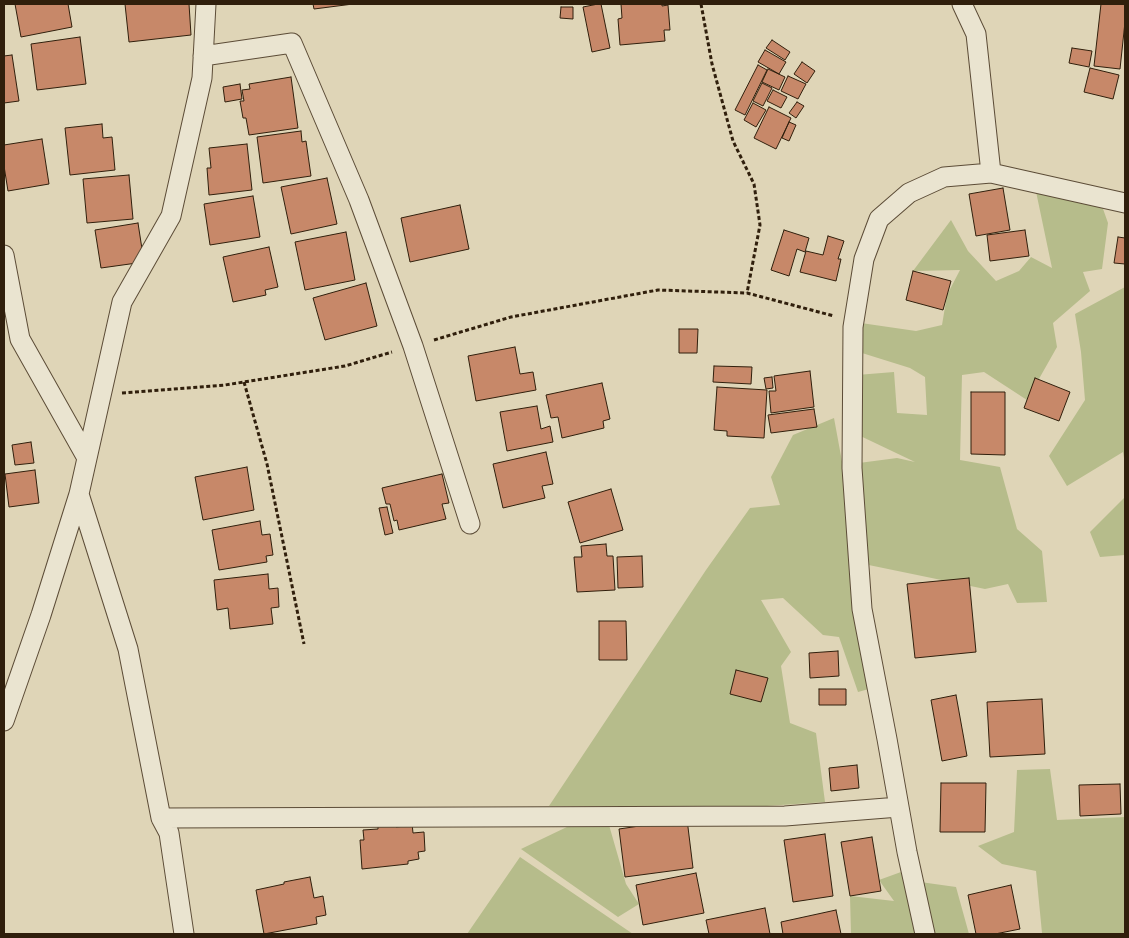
<!DOCTYPE html>
<style>
body{margin:0}
#map{position:relative;width:1129px;height:938px;overflow:hidden;background:#dfd5b7;font-family:"IM FELL French Canon",serif}
canvas{display:block}
.frame{position:absolute;inset:0;border:5px solid #301f0c;pointer-events:none}
</style>
<div id="map">
<canvas width="1129" height="938"></canvas>
<div class="frame"></div>
</div>
<script>
const g = document.querySelector('canvas').getContext('2d');
g.lineJoin = 'round';
function fill(path, color) { g.fillStyle = color; g.fill(path, 'evenodd'); }
const toPath = rows => new Path2D(rows.map(r => 'M' + r).join(''));
function strokePath(path, color, width, dash) { g.strokeStyle = color; g.lineWidth = width; g.lineCap = dash ? 'butt' : 'round'; g.setLineDash(dash || []); g.stroke(path); }
fill(toPath([
 [1034,182,1102,206,1108,223,1102,269,1083,272,1090,291,1053,323,1057,347,1027,400,984,372,962,375,960,460,1000,467,1017,529,1042,551,1047,602,1017,603,1008,584,985,589,859,563,859,463,897,458,915,462,852,432,857,375,894,372,897,413,927,415,925,377,910,368,862,353,854,322,916,331,942,325,947,295,960,270,913,271,951,220,968,251,996,281,1019,271,1031,257,1052,268],
 [1125,287,1125,465,1123,452,1067,486,1049,456,1085,400,1081,352,1075,314],
 [834,418,883,685,858,692,839,637,823,635,783,598,761,600,791,652,781,666,790,723,816,733,825,802,752,807,549,806,706,570,750,508,780,505,771,477,793,435],
 [1125,497,1125,555,1100,557,1090,532],
 [1050,769,1057,820,1125,817,1125,934,1038,934,1042,933,1036,871,1002,864,978,846,1014,832,1017,770],
 [609,825,626,884,639,904,618,917,521,849,569,826],
 [520,857,633,934,467,934],
 [901,872,916,896,913,881,956,887,969,934,851,934,850,896,894,901,879,880]
]), '#b6bc8b');
const building = toPath([
 [15,4,68,4,72,27,21,37,15,4],
 [125,4,189,4,191,35,129,42,125,4],
 [313,4,353,4,314,9,313,4],
 [598,4,601,4,610,48,592,52,583,7,598,4],
 [621,4,662,4,662,6,668,5,670,30,664,30,665,41,620,45,618,19,622,18,621,4],
 [1101,4,1125,4,1125,22,1120,69,1094,66,1101,4],
 [561,7,573,7,573,19,560,18,561,7],
 [80,37,86,84,37,90,31,44,80,37],
 [772,40,790,52,785,60,766,48,772,40],
 [1072,48,1092,51,1089,67,1069,63,1072,48],
 [765,50,786,62,779,74,758,62,765,50],
 [12,55,19,101,4,103,4,56,12,55],
 [802,62,815,71,807,83,794,74,802,62],
 [758,65,767,70,745,115,735,110,758,65],
 [1090,68,1119,75,1113,99,1084,92,1090,68],
 [768,69,785,77,779,90,762,82,768,69],
 [788,76,806,84,798,99,781,91,788,76],
 [291,77,298,128,249,135,246,118,243,118,240,101,244,101,242,90,250,89,249,84,291,77],
 [762,83,772,88,763,106,753,101,762,83],
 [240,84,242,99,225,102,223,87,240,84],
 [773,90,787,97,781,108,767,101,773,90],
 [797,102,804,106,796,118,789,113,797,102],
 [753,103,766,110,756,127,744,120,753,103],
 [769,107,791,118,776,149,754,138,769,107],
 [789,122,796,125,789,141,782,138,789,122],
 [102,124,103,138,112,137,115,170,70,175,65,128,102,124],
 [301,131,302,142,306,141,311,176,263,183,257,137,301,131],
 [42,139,49,184,8,191,4,166,4,145,42,139],
 [247,144,252,190,209,195,207,168,211,168,209,148,247,144],
 [129,175,133,219,87,223,83,179,129,175],
 [327,178,337,224,291,234,281,187,327,178],
 [1003,188,1010,230,976,236,969,194,1003,188],
 [253,196,260,237,210,245,204,204,253,196],
 [460,205,469,249,410,262,401,218,460,205],
 [138,223,144,262,101,268,95,230,138,223],
 [784,230,809,238,805,252,797,249,789,276,771,270,784,230],
 [1025,230,1029,256,990,261,987,235,1025,230],
 [346,232,355,280,305,290,295,242,346,232],
 [828,236,844,241,838,259,841,259,836,281,800,272,806,251,823,255,828,236],
 [1118,237,1125,238,1125,264,1114,263,1118,237],
 [269,247,278,287,265,290,266,295,233,302,223,257,269,247],
 [913,271,951,281,943,310,906,300,913,271],
 [366,283,377,326,325,340,313,298,366,283],
 [679,329,698,329,697,353,679,353,679,329],
 [515,347,520,374,533,372,536,390,476,401,468,356,515,347],
 [714,366,752,367,751,384,713,382,714,366],
 [810,371,814,407,771,413,769,391,776,391,774,376,810,371],
 [772,377,773,388,766,389,764,378,772,377],
 [1035,378,1070,392,1059,421,1024,408,1035,378],
 [602,383,610,419,603,421,604,428,562,438,558,417,551,418,546,395,602,383],
 [717,387,767,390,764,438,727,436,727,431,714,430,717,387],
 [971,392,1005,392,1005,455,971,454,971,392],
 [537,406,541,429,550,426,553,442,507,451,500,412,537,406],
 [814,409,817,427,771,433,768,415,814,409],
 [31,442,34,463,15,465,12,445,31,442],
 [546,452,553,484,542,486,545,498,503,508,493,464,546,452],
 [247,467,254,510,203,520,195,477,247,467],
 [35,470,39,503,9,507,5,474,35,470],
 [442,474,449,503,442,504,446,519,399,530,397,520,394,521,390,504,386,504,382,488,442,474],
 [611,489,623,530,580,543,568,502,611,489],
 [387,507,393,533,385,535,379,508,387,507],
 [260,521,262,535,270,534,273,555,266,556,267,562,219,570,212,530,260,521],
 [606,544,607,556,613,556,615,590,577,592,574,557,582,557,581,546,606,544],
 [642,556,643,587,618,588,617,557,642,556],
 [268,574,269,589,278,588,279,607,271,608,273,624,230,629,228,608,217,610,214,580,268,574],
 [969,578,976,652,915,658,907,584,969,578],
 [599,621,626,621,627,660,599,660,599,621],
 [838,651,839,676,810,678,809,653,838,651],
 [736,670,768,678,761,702,730,694,736,670],
 [819,689,846,689,846,705,819,705,819,689],
 [956,695,967,756,942,761,931,700,956,695],
 [1042,699,1045,754,990,757,987,702,1042,699],
 [857,765,859,788,831,791,829,768,857,765],
 [941,783,986,783,985,832,940,832,941,783],
 [1120,784,1121,814,1080,816,1079,785,1120,784],
 [687,819,693,868,625,877,619,829,687,819],
 [412,823,413,833,424,832,425,851,418,852,419,859,408,861,408,864,362,869,360,840,364,840,363,830,378,829,378,826,396,824,396,827,405,826,412,823],
 [825,834,833,896,793,902,784,840,825,834],
 [872,837,881,891,850,896,841,842,872,837],
 [696,873,704,913,643,925,636,885,696,873],
 [310,877,314,898,323,896,326,915,316,917,317,924,264,934,256,890,284,884,284,882,310,877],
 [1011,885,1020,929,995,934,976,934,968,895,1011,885],
 [765,908,770,934,709,934,706,920,765,908],
 [836,910,841,934,783,934,781,922,836,910]
]);
fill(building, '#c78869');
strokePath(building, '#301f0c', 1);
const minor = toPath([
 [962,4,976,34,991,173],
 [203,56,292,43,359,200,413,346,470,524],
 [4,255,20,339,87,458],
 [79,494,128,649,161,818,169,833,184,934],
 [4,721,41,615,79,494,122,302,171,216,202,78,206,4],
 [161,818,785,816,899,807],
 [925,934,907,852,887,739,862,609,852,468,853,327,864,259,879,219,909,193,944,177,991,173,1125,203]
]);
strokePath(minor, '#5c4c37', 21);
strokePath(toPath([
 [701,4,712,64,733,141,754,184,760,225,747,293],
 [434,340,511,317,658,290,747,293,834,316],
 [244,382,267,464,304,644],
 [122,393,225,385,345,366,392,352]
]), '#301f0c', 3, [4, 2.5]);
strokePath(minor, '#eae4d0', 19);
</script>
